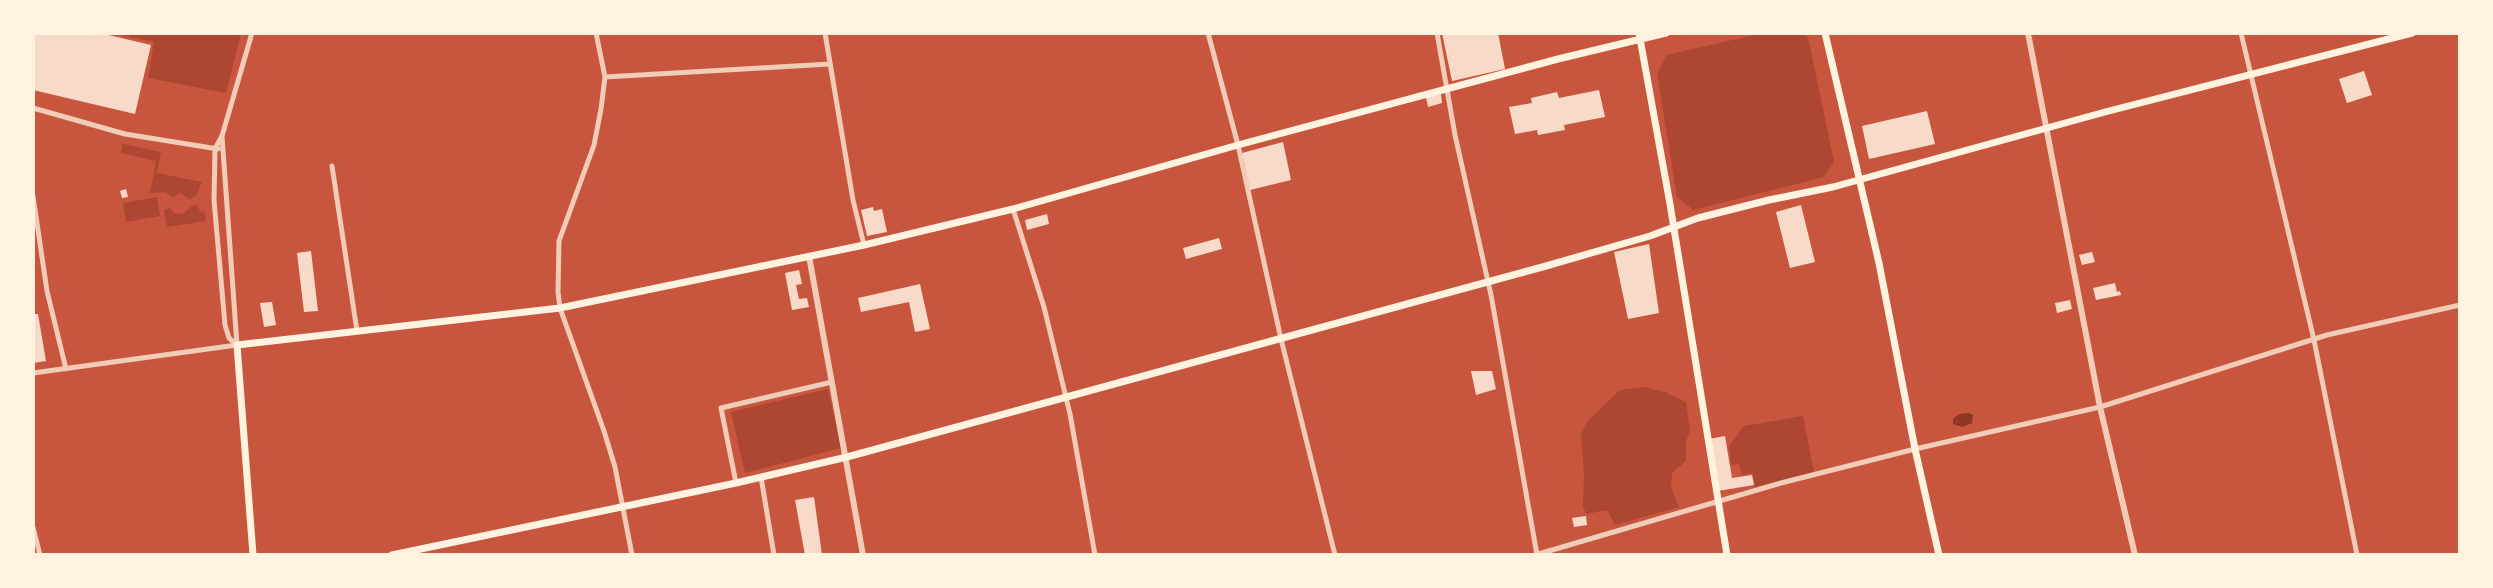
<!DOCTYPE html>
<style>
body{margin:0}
#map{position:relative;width:2493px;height:588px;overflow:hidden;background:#c8553d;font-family:Inter,sans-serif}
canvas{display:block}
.frame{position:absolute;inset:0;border:35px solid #fff3e0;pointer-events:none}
</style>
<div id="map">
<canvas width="2493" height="588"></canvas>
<div class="frame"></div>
</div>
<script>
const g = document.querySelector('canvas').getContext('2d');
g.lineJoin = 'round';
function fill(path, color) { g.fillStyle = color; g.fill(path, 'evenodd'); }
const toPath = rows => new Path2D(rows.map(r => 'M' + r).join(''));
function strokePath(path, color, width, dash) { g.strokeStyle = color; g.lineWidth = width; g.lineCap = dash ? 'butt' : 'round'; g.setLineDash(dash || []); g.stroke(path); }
fill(toPath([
 [111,33,241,33,226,93,148,78,154,42],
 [1763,33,1802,33,1808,37,1834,162,1824,177,1693,210,1677,197,1657,73,1667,55],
 [123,144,161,152,157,173,202,182,196,196,189,199,180,193,173,197,165,192,150,193,156,161,121,153],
 [157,197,160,216,126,222,123,203],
 [196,205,201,212,204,211,206,221,167,227,164,210,170,208,174,213,183,214,192,206],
 [1643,387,1665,392,1686,402,1690,430,1686,442,1686,461,1672,473,1671,487,1679,507,1615,525,1607,510,1587,514,1583,508,1584,475,1581,434,1588,421,1620,390],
 [828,389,841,448,745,473,731,412],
 [1803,416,1814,473,1755,487,1753,473,1742,475,1739,464,1731,465,1729,446,1744,426]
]), '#ae4732');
fill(toPath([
 [1969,413,1973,415,1972,423,1962,427,1953,424,1953,419,1959,414]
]), '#8f3625');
fill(toPath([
 [33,33,100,33,151,45,135,114,33,90],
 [1442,33,1498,33,1505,69,1452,81],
 [2364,71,2372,95,2347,103,2339,79],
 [1599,90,1605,117,1564,125,1565,130,1538,135,1537,130,1515,134,1509,107,1532,103,1531,98,1557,92,1559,98],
 [1441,94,1442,103,1428,107,1426,97],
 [1927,111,1935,144,1869,159,1862,126],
 [1283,142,1291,180,1250,190,1242,153],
 [126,189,128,197,122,198,120,191],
 [1801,205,1815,262,1790,268,1776,212],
 [873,207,874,211,882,209,887,232,867,236,861,210],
 [1047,214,1049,224,1027,230,1025,220],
 [1219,238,1222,249,1186,259,1183,248],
 [1649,244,1659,313,1628,319,1614,252],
 [311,251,318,311,304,312,297,253],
 [2092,252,2095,262,2082,265,2079,255],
 [799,270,802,284,796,285,799,299,807,298,809,307,792,310,785,273],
 [2115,283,2117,292,2120,291,2121,295,2096,300,2093,288],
 [920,284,930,329,915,332,909,302,861,312,858,298],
 [2070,300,2072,309,2057,313,2055,303],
 [272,302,276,325,264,327,260,303],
 [33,314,38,314,46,361,33,363],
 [1471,371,1492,371,1496,389,1476,395],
 [1725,436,1732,478,1752,475,1754,485,1718,491,1709,439],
 [814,497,822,555,805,555,795,500],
 [1586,516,1587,525,1574,527,1572,518]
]), '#f7dbc8');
strokePath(toPath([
 [596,33,605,77,601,109,594,145,559,241,558,292,560,308,604,431,615,467,632,555],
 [825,33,853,200,864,245],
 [1208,33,1238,145,1281,339,1335,555],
 [1437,33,1455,135,1491,295,1537,555],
 [2241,33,2314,340,2357,555],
 [605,77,830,64],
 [33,108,125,134,218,149],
 [222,136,237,345],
 [332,166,357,331],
 [33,196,47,291,66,369],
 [1013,209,1044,307,1070,414,1095,555],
 [237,345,229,338,225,325,214,200,215,149,222,136,252,33],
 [33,373,237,345],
 [761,477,774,555],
 [736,483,721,408,832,382],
 [33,527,40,555],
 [1535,555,1781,483,1915,449,2100,407,2327,335,2460,305]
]), '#f1ccb7', 5);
strokePath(toPath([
 [2028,33,2100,407,2135,555],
 [809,256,863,555]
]), '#f1ccb7', 6);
strokePath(toPath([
 [1639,33,1670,204,1727,555],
 [1825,33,1879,263,1915,449,1939,555],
 [253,555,237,345,560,308,864,245,1013,209,1238,145,1558,59,1666,33],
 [392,555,736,483,847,457,1546,266,1650,236,1698,218,1769,200,1833,187,2105,112,2412,33]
]), '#fff3e0', 7);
</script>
